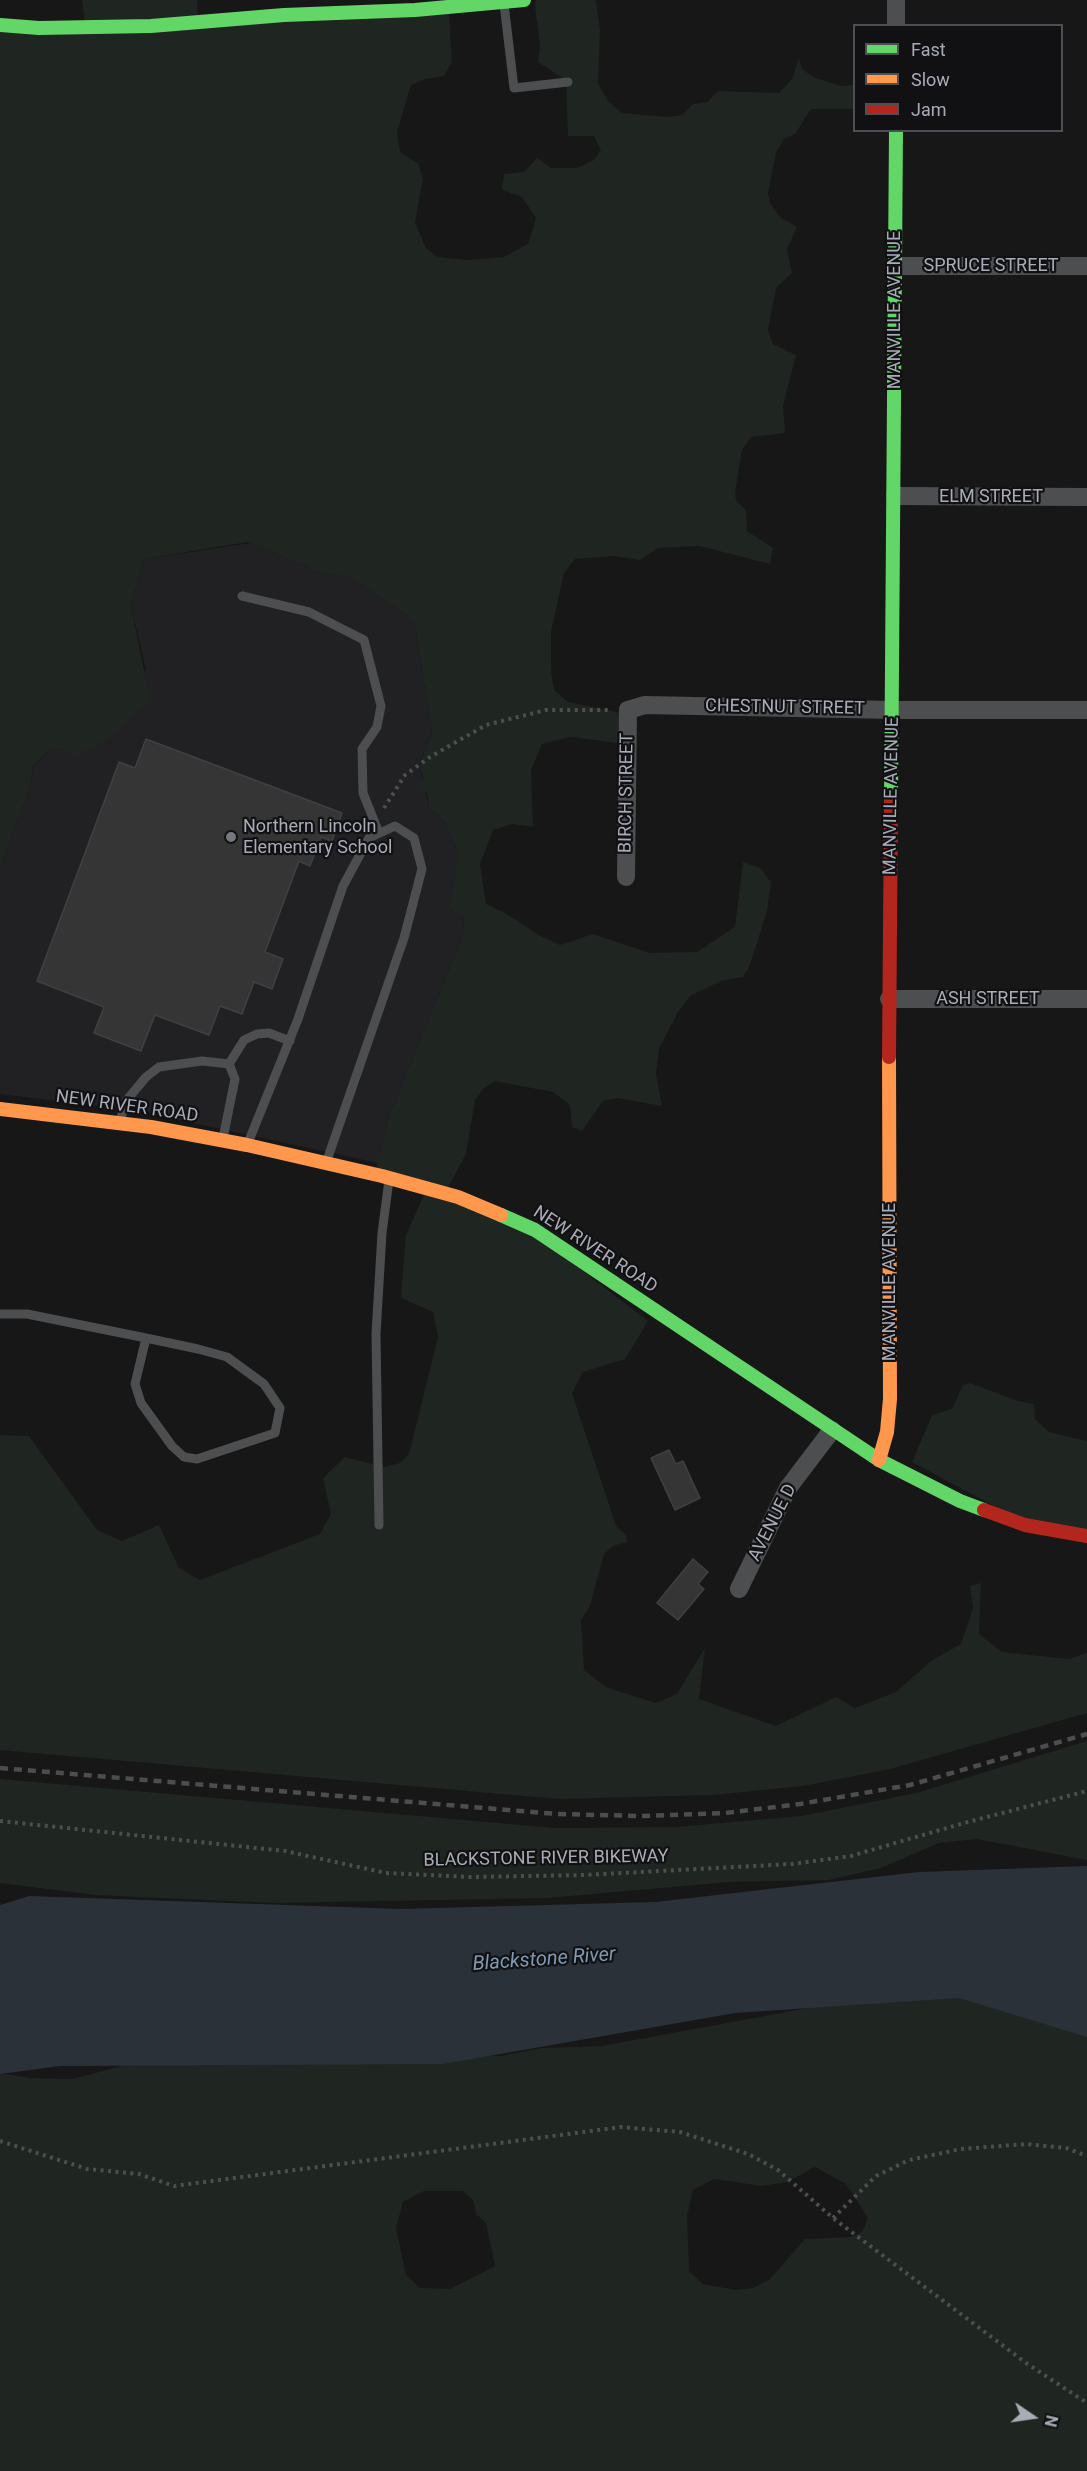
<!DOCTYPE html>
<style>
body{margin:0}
#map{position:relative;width:1087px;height:2471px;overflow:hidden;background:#171717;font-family:Roboto,sans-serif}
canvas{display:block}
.legend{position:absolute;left:853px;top:24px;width:210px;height:108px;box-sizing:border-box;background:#111113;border:2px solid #4d4f55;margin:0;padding:8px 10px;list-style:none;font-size:18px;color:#a8acb7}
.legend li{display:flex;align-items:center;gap:12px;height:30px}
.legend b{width:30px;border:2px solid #4d4f55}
.north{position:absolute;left:1003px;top:2387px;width:60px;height:60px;-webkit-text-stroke:4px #111113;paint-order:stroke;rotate:103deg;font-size:16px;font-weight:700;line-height:24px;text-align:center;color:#a8acb7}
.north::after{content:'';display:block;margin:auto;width:21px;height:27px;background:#a8acb7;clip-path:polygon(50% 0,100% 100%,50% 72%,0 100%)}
</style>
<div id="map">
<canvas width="1087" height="2471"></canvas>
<ul class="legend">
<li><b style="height:8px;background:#63d668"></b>Fast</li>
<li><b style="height:8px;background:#ff974d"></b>Slow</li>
<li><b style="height:8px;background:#b3261e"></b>Jam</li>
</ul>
<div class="north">N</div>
</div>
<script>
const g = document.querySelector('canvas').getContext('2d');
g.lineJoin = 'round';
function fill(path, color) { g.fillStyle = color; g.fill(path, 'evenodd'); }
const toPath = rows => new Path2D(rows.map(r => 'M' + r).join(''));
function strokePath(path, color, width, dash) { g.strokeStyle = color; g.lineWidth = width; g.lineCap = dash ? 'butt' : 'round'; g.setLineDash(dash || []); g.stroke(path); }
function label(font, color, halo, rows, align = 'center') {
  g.font = font + ' Roboto,sans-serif'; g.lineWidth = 4.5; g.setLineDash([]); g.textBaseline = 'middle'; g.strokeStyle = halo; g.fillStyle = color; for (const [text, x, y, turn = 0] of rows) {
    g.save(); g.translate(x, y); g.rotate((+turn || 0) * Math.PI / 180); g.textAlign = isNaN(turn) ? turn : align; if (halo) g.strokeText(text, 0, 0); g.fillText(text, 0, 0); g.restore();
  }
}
fill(toPath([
 [251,543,324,574,352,576,414,621,432,734,419,765,429,808,444,821,458,853,449,909,464,917,463,935,389,1116,378,1163,138,1111,0,1094,0,870,31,783,33,766,50,750,62,748,146,670,131,606,144,559]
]), '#212123');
fill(toPath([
 [82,0,197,0,198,16,449,10,452,62,444,76,425,79,411,85,397,132,400,152,418,163,423,179,415,222,426,248,438,257,468,260,504,257,528,244,536,218,522,197,502,190,504,174,524,172,537,158,551,168,577,168,594,160,601,150,594,136,568,136,566,80,538,62,540,46,535,6,536,0,596,0,600,31,598,83,608,101,622,113,668,117,682,115,693,104,707,102,718,91,779,93,792,79,799,58,802,69,813,77,841,86,854,85,854,109,811,109,795,134,784,139,776,152,768,194,770,203,780,217,797,227,787,249,792,273,776,288,768,330,773,344,796,355,783,406,785,433,751,437,742,450,735,492,736,501,746,510,747,531,773,548,770,564,699,546,658,548,640,560,615,556,575,559,564,573,551,632,551,671,554,690,568,702,621,713,619,742,617,743,570,737,542,744,531,770,533,827,512,824,493,830,480,864,486,904,503,912,539,935,560,945,593,934,650,953,697,952,735,927,743,862,760,868,771,882,767,911,750,965,743,977,721,981,690,996,678,1012,659,1049,656,1074,662,1106,618,1098,603,1101,582,1131,572,1127,570,1105,553,1092,495,1081,484,1088,475,1100,466,1154,445,1193,532,1232,648,1321,625,1359,583,1372,572,1393,616,1526,626,1535,627,1542,613,1546,604,1554,590,1606,581,1620,584,1670,606,1687,655,1703,677,1694,705,1648,699,1699,776,1726,836,1697,855,1708,896,1692,931,1661,961,1644,973,1608,970,1586,981,1583,979,1634,1002,1652,1069,1659,1087,1653,1087,1713,890,1769,803,1786,713,1795,559,1799,0,1750,0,1435,29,1436,97,1530,122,1541,159,1525,179,1568,200,1580,320,1534,331,1514,323,1478,345,1457,384,1467,400,1463,409,1454,438,1337,433,1312,401,1298,406,1235,426,1190,376,1170,389,1116,463,935,464,917,449,909,458,853,444,821,429,808,427,793,416,791,423,778,419,765,432,734,414,621,352,577,324,574,248,542,144,559,131,606,150,700,104,741,74,756,62,748,50,750,33,766,31,783,0,870,0,24,85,23],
 [970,1383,1018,1401,1034,1404,1035,1419,1049,1432,1087,1441,1087,1533,1018,1519,912,1462,932,1415,952,1409,963,1385],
 [1087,1741,1087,1860,977,1839,939,1843,881,1868,829,1880,729,1882,548,1898,275,1903,96,1895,0,1883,0,1779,555,1828,676,1827,802,1816,916,1793],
 [966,1979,1087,2008,1087,2471,0,2471,0,2073,30,2078,73,2079,128,2064,310,2052,500,2056,542,2048,602,2046],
 [815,2167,846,2184,868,2218,862,2232,851,2237,805,2239,770,2279,753,2288,736,2290,703,2284,689,2271,687,2216,693,2190,714,2179,762,2186,787,2182],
 [424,2191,463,2191,473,2200,476,2214,486,2223,495,2266,450,2289,420,2288,406,2275,396,2228,403,2202]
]), '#1f2520');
fill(toPath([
 [1087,1866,1087,2037,959,1998,735,2013,443,2064,60,2066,0,2074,0,1905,29,1896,401,1909,655,1902,919,1872]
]), '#2a3138');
const building = toPath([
 [146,739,342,813,332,841,321,837,310,866,299,861,265,952,283,959,272,989,254,982,242,1014,220,1006,209,1035,155,1015,141,1051,94,1033,104,1007,37,981,119,762,135,768,146,739],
 [669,1450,676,1464,683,1461,700,1498,675,1510,651,1458,669,1450],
 [693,1559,708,1572,698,1584,704,1589,678,1620,657,1603,693,1559]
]);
fill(building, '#353536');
strokePath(building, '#3f4043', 1.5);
strokePath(toPath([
 [384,808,405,775,430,757,486,725,546,710,609,710],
 [0,1821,285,1851,386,1873,471,1877,584,1875,792,1864,851,1856,964,1823,1087,1791],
 [0,2141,87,2169,139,2174,174,2186,621,2127,680,2132,748,2154,778,2170,833,2218,1026,2363,1087,2403],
 [833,2218,876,2176,909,2160,961,2149,1027,2144,1066,2148,1087,2156]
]), '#4e4e51', 4, [3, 4.5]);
strokePath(toPath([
 [504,4,514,88,568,82],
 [242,596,309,612,364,640,381,706,377,727,362,749,363,793,379,833],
 [229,1064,244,1040,257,1034,269,1033,290,1041],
 [120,1121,126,1101,146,1077,159,1067,202,1061,229,1064],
 [223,1138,235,1079,229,1064],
 [248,1143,298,1019,343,886,369,838,395,826,414,838,422,869,404,938,327,1160],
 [0,1314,27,1314,146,1338,198,1349,227,1357,264,1384,280,1408,275,1433,197,1459,184,1457,172,1446,141,1403,135,1384,146,1338],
 [379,1525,376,1334,382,1233,389,1180]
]), '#4d4e50', 9);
strokePath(toPath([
 [896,0,896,26],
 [895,266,1087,266],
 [895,496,1087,497],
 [626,877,628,710,645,705,893,710,1087,710],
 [889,999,1087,999],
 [739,1589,788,1488,832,1430]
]), '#4d4e50', 18);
strokePath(toPath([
 [0,25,39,28,151,26,284,15,415,10,524,0],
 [891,801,896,130],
 [501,1215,535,1230,879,1460,960,1501,984,1510]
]), '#63d668', 14);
strokePath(toPath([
 [0,1109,151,1127,247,1145,382,1176,458,1197,501,1215],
 [879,1460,887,1432,890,1399,889,1057]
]), '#ff974d', 14);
strokePath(toPath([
 [889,1057,891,801],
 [984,1510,1025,1525,1087,1536]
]), '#b3261e', 14);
strokePath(toPath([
 [0,1768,557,1814,641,1816,725,1813,800,1804,910,1785,1087,1734]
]), '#4c4d4f', 4.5, [8, 6]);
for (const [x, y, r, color] of [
 [231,837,6,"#75787f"]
]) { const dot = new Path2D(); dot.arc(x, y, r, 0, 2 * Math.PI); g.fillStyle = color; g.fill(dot); strokePath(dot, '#111113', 2); }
label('18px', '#a8acb7', '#111113', [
 ["SPRUCE STREET",991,266],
 ["MANVILLE AVENUE",895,310,-90],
 ["ELM STREET",991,497],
 ["CHESTNUT STREET",785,708,1],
 ["BIRCH STREET",627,793,-89],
 ["MANVILLE AVENUE",892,796,-89],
 ["ASH STREET",988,999],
 ["NEW RIVER ROAD",127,1107,8],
 ["NEW RIVER ROAD",595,1250,33],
 ["MANVILLE AVENUE",890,1282,-90],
 ["AVENUE D",773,1523,-63],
 ["BLACKSTONE RIVER BIKEWAY",546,1859,-1]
]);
label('18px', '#a8acb7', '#111113', [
 ["Northern Lincoln",243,827],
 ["Elementary School",243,848]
], 'left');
label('italic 20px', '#7f99b2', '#111113', [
 ["Blackstone River",544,1960,-4]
]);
</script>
